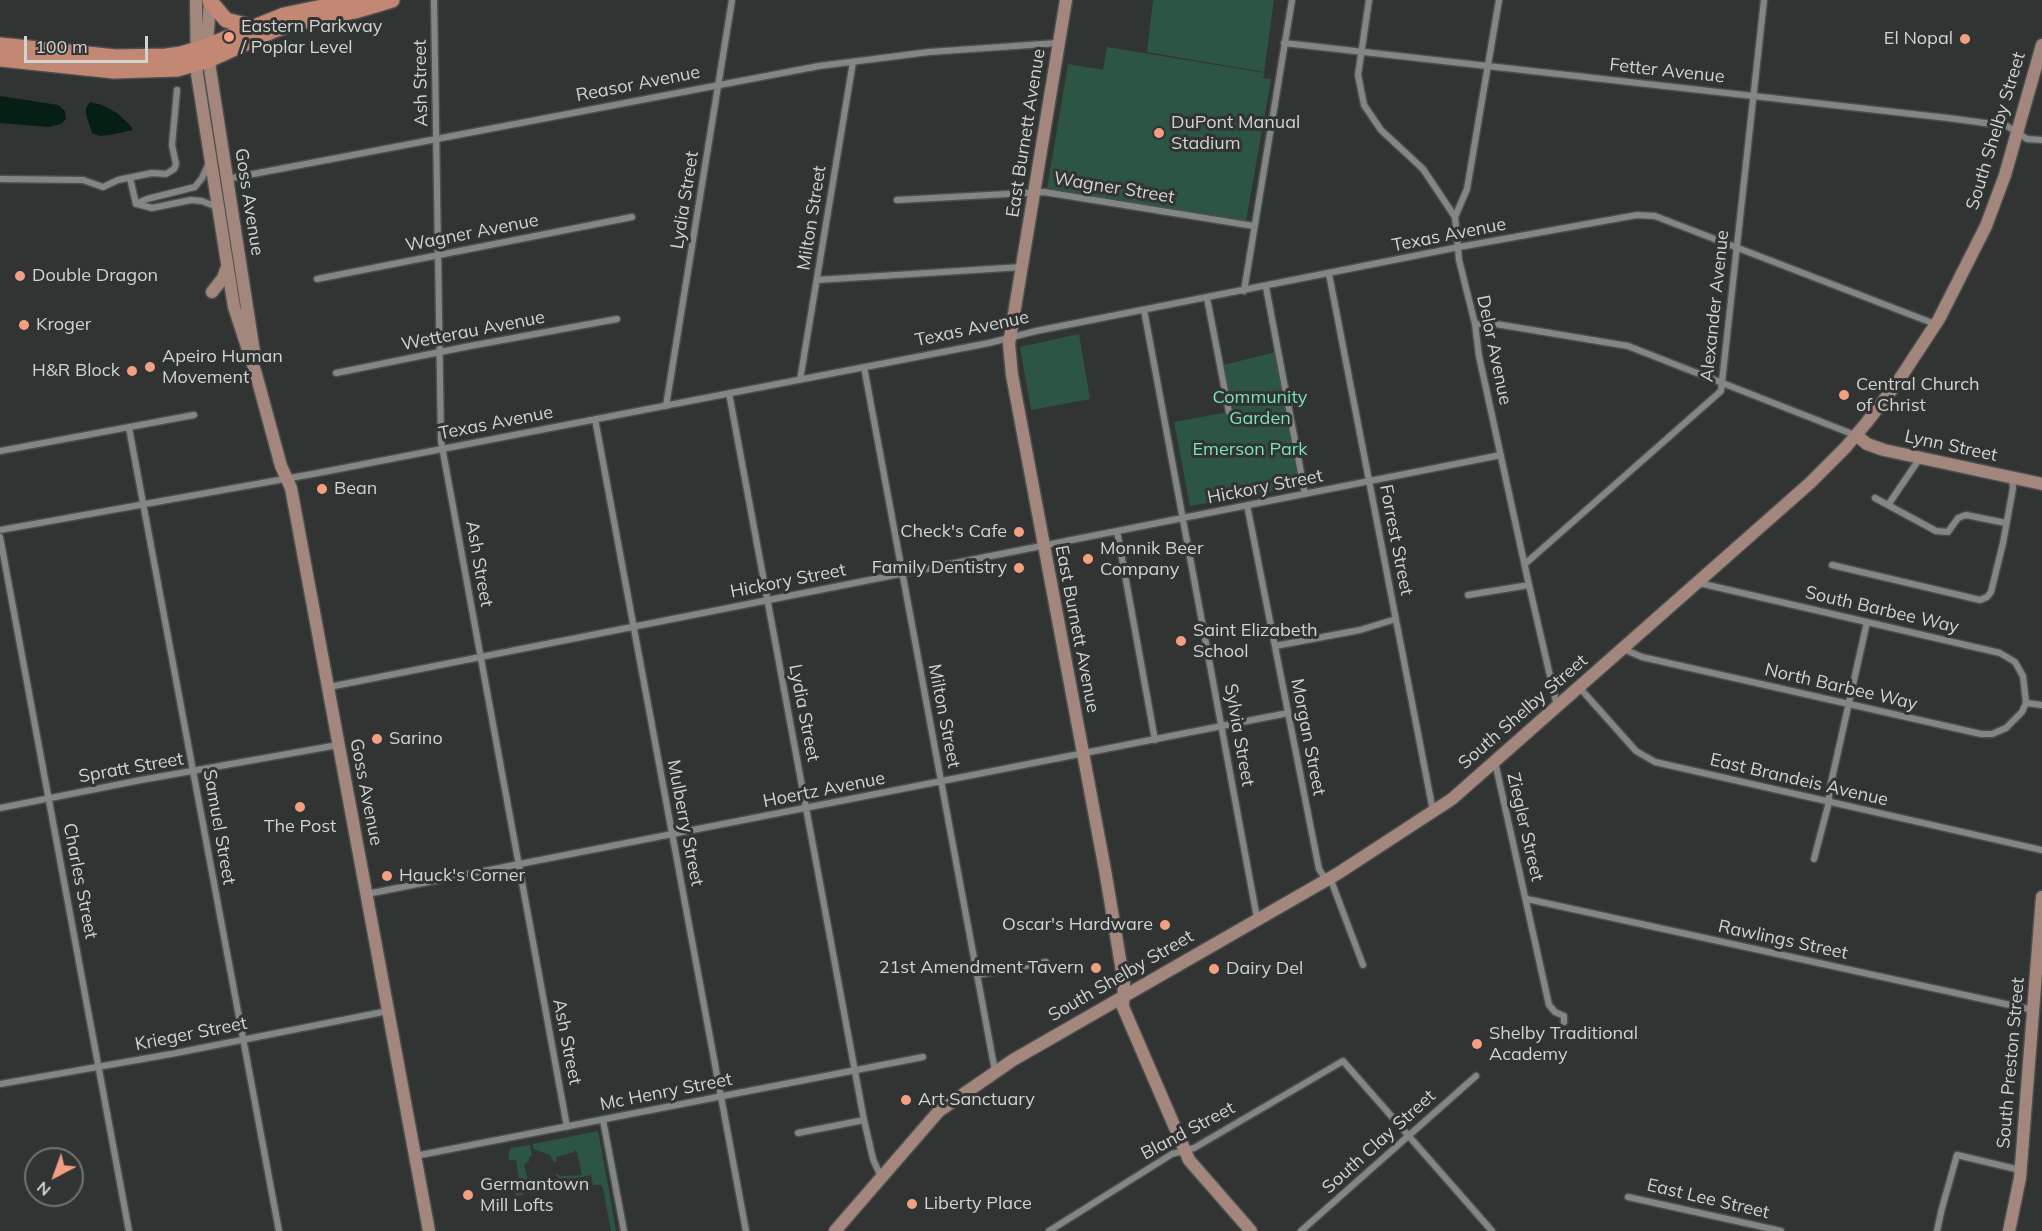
<!DOCTYPE html>
<style>
body{margin:0}
#map{position:relative;width:2042px;height:1231px;overflow:hidden;background:#313432;font-family:Mulish,sans-serif}
canvas{display:block}
.north{position:absolute;left:24px;top:1147px;width:60px;height:60px;box-sizing:border-box;background:#313432;border:2px solid #717472;border-radius:50%;rotate:221deg;font-size:16px;font-weight:700;line-height:24px;text-align:center;color:#d1d3d2}
.north::after{content:'';display:block;margin:auto;width:21px;height:27px;background:#f39f84;clip-path:polygon(50% 0,100% 100%,50% 72%,0 100%)}
.scale{position:absolute;left:24px;top:36px;width:124px;height:27px;box-sizing:border-box;border:3px solid #d1d3d2;border-top:0;padding-left:8px;font-size:18px;line-height:21px;white-space:nowrap;color:#d1d3d2;-webkit-text-stroke:4px #313432;paint-order:stroke}
</style>
<div id="map">
<canvas width="2042" height="1231"></canvas>
<div class="north">N</div>
<div class="scale">100 m</div>
</div>
<script>
const g = document.querySelector('canvas').getContext('2d');
g.lineJoin = 'round';
function fill(path, color) { g.fillStyle = color; g.fill(path, 'evenodd'); }
const toPath = rows => new Path2D(rows.map(r => 'M' + r).join(''));
function strokePath(path, color, width, dash) { g.strokeStyle = color; g.lineWidth = width; g.lineCap = dash ? 'butt' : 'round'; g.setLineDash(dash || []); g.stroke(path); }
function label(font, color, halo, rows, align = 'center') {
  g.font = font + ' Mulish,sans-serif'; g.lineWidth = 6; g.setLineDash([]); g.textBaseline = 'middle'; g.strokeStyle = halo; g.fillStyle = color; for (const [text, x, y, turn = 0] of rows) {
    g.save(); g.translate(x, y); g.rotate((+turn || 0) * Math.PI / 180); g.textAlign = isNaN(turn) ? turn : align; if (halo) g.strokeText(text, 0, 0); g.fillText(text, 0, 0); g.restore();
  }
}
fill(toPath([
 [1153,0,1274,0,1264,72,1147,52],
 [1107,47,1265,73,1263,78,1271,79,1246,221,1047,188,1068,64,1103,70],
 [1079,334,1090,399,1031,410,1020,347],
 [1276,352,1302,486,1190,506,1174,422,1234,411,1223,365],
 [598,1131,609,1191,616,1231,611,1231,603,1188,601,1185,593,1185,591,1175,571,1179,570,1187,568,1180,559,1181,558,1177,556,1176,556,1174,561,1176,582,1175,577,1152,575,1150,574,1152,556,1157,557,1161,554,1162,550,1155,534,1149,533,1144],
 [530,1145,532,1156,529,1157,529,1161,524,1164,528,1181,532,1182,532,1186,522,1188,523,1195,516,1196,514,1189,520,1187,516,1160,509,1160,508,1154,511,1148]
]), '#2c5643');
fill(toPath([
 [0,96,58,105,65,111,66,119,61,124,49,127,0,123],
 [90,102,102,105,117,113,130,125,133,130,110,135,100,136,92,133,86,114,86,108]
]), '#061f15');
const street = toPath([
 [434,0,441,441,567,1127],
 [1369,0,1358,75,1364,105,1381,130,1423,169,1455,217],
 [1499,0,1467,189,1455,217,1459,260,1475,324,1479,356,1529,585,1557,706],
 [1284,43,1948,118,2007,126,2027,139,2042,140],
 [130,178,136,204],
 [0,179,83,180,103,187,118,180,152,173,166,174,174,169,176,164,172,145,177,90],
 [227,179,819,66,929,52,1058,43],
 [897,200,1044,192,1254,226],
 [136,204,147,199,195,187,202,178,209,163],
 [137,204,152,208,191,200,202,201,217,207],
 [1329,274,1433,811],
 [317,279,632,217],
 [817,280,1022,267],
 [1266,287,1305,494],
 [1244,291,1292,0],
 [1207,298,1229,412],
 [1144,310,1257,918],
 [1475,324,1496,324,1628,346,1855,435],
 [864,367,995,1071],
 [336,373,470,346,617,319],
 [800,380,853,62],
 [729,393,864,1120,873,1159,881,1177],
 [666,406,732,0],
 [595,419,746,1231],
 [129,428,279,1231],
 [0,451,194,415],
 [1875,498,1936,531,1948,532,1958,518,1966,515,2006,523],
 [1247,505,1319,869,1326,880,1332,883,1363,965],
 [1888,505,1920,458],
 [0,530,318,473,989,343,1036,331,1459,247,1637,215,1655,216,1935,324],
 [1117,531,1155,740],
 [0,537,129,1231],
 [1525,564,1721,391,1764,0],
 [1832,565,1980,600,1987,597,1991,592,2003,543,2013,488,2012,478],
 [1468,595,1529,585],
 [1275,646,1360,630,1396,619],
 [1623,649,1642,657,1981,734,1992,734,2006,728,2022,712,2026,703,2023,676,2015,662,2000,653,1699,583],
 [329,687,1501,455],
 [1579,687,1636,751,1655,762,2042,850],
 [2026,703,2042,705],
 [1495,762,1549,1005,1555,1012,1564,1016,1564,1022],
 [0,808,141,780,338,745],
 [1814,859,1829,802,1829,792,1867,622],
 [367,894,1288,713],
 [1527,899,2033,1010],
 [977,975,1046,962],
 [0,1084,171,1054,388,1011],
 [603,1120,624,1231],
 [798,1133,864,1120],
 [415,1156,923,1057],
 [1628,1197,1781,1231],
 [1049,1231,1172,1154,1194,1148,1343,1061,1492,1231],
 [1301,1231,1476,1076],
 [1937,1231,1942,1208,1957,1155,2020,1170]
]);
const secondary = toPath([
 [196,0,197,74,234,307,256,374,281,466,291,488,429,1231],
 [210,0,207,46,210,69,254,352],
 [1066,0,1009,344,1012,375,1105,870,1124,983,1123,1007,1189,1160,1251,1231],
 [212,292,223,278,227,267],
 [1856,435,1867,444,1884,450,2042,484],
 [835,1231,939,1111,1013,1060,1337,874,1452,799,1810,483,1846,447,1867,422,1897,383,1939,319,1986,226,2005,175,2042,45],
 [2009,1231,2020,1178,2042,897]
]);
const primary = toPath([
 [210,1,226,20,253,27],
 [0,45,116,57,166,56,181,54,207,46,284,15,357,0],
 [0,59,114,71,177,69,209,60,272,31,292,24,355,11,392,0]
]);
strokePath(street, '#4d4f4e', 9);
strokePath(secondary, '#4d4f4e', 15);
strokePath(primary, '#4d4f4e', 18);
strokePath(street, '#838684', 6);
strokePath(secondary, '#a3877c', 12);
strokePath(primary, '#c38874', 15);
for (const [x, y, r, color] of [
 [229,37,6,"#f39f84"],
 [1965,39,6,"#f39f84"],
 [1159,133,6,"#f39f84"],
 [20,276,6,"#f39f84"],
 [24,325,6,"#f39f84"],
 [150,367,6,"#f39f84"],
 [132,371,6,"#f39f84"],
 [1844,395,6,"#f39f84"],
 [322,489,6,"#f39f84"],
 [1019,532,6,"#f39f84"],
 [1088,559,6,"#f39f84"],
 [1019,568,6,"#f39f84"],
 [1181,641,6,"#f39f84"],
 [377,739,6,"#f39f84"],
 [300,807,6,"#f39f84"],
 [387,876,6,"#f39f84"],
 [1165,925,6,"#f39f84"],
 [1096,968,6,"#f39f84"],
 [1214,969,6,"#f39f84"],
 [1477,1044,6,"#f39f84"],
 [906,1100,6,"#f39f84"],
 [468,1195,6,"#f39f84"],
 [912,1204,6,"#f39f84"]
]) { const dot = new Path2D(); dot.arc(x, y, r, 0, 2 * Math.PI); g.fillStyle = color; g.fill(dot); strokePath(dot, '#313432', 2); }
label('18px', '#d1d3d2', '#313432', [
 ["Eastern Parkway",241,27],
 ["/ Poplar Level",241,48],
 ["El Nopal",1953,39,"right"],
 ["DuPont Manual",1171,123],
 ["Stadium",1171,144],
 ["Double Dragon",32,276],
 ["Kroger",36,325],
 ["Apeiro Human",162,357],
 ["Movement",162,378],
 ["H&R Block",120,371,"right"],
 ["Central Church",1856,385],
 ["of Christ",1856,406],
 ["Bean",334,489],
 ["Check's Cafe",1007,532,"right"],
 ["Monnik Beer",1100,549],
 ["Company",1100,570],
 ["Family Dentistry",1007,568,"right"],
 ["Saint Elizabeth",1193,631],
 ["School",1193,652],
 ["Sarino",389,739],
 ["The Post",300,827,"center"],
 ["Hauck's Corner",399,876],
 ["Oscar's Hardware",1153,925,"right"],
 ["21st Amendment Tavern",1084,968,"right"],
 ["Dairy Del",1226,969],
 ["Shelby Traditional",1489,1034],
 ["Academy",1489,1055],
 ["Art Sanctuary",918,1100],
 ["Germantown",480,1185],
 ["Mill Lofts",480,1206],
 ["Liberty Place",924,1204]
], 'left');
label('18px', '#d1d3d2', '#313432', [
 ["Fetter Avenue",1667,71,6],
 ["Ash Street",421,83,-91],
 ["Reasor Avenue",638,84,-11],
 ["South Shelby Street",1996,131,-73],
 ["East Burnett Avenue",1026,133,-81],
 ["Wagner Street",1114,188,9],
 ["Lydia Street",685,200,-81],
 ["Goss Avenue",249,202,81],
 ["Milton Street",812,218,-81],
 ["Wagner Avenue",472,233,-11],
 ["Texas Avenue",1449,235,-11],
 ["Alexander Avenue",1715,306,-84],
 ["Texas Avenue",972,329,-12],
 ["Wetterau Avenue",473,331,-11],
 ["Delor Avenue",1494,350,78],
 ["Texas Avenue",496,423,-11],
 ["Lynn Street",1951,446,12],
 ["Hickory Street",1265,487,-11],
 ["Forrest Street",1396,540,79],
 ["Ash Street",479,564,80],
 ["Hickory Street",788,581,-11],
 ["South Barbee Way",1882,610,13],
 ["East Burnett Avenue",1077,629,79],
 ["North Barbee Way",1841,687,13],
 ["South Shelby Street",1523,712,-41],
 ["Lydia Street",804,713,79],
 ["Milton Street",944,716,79],
 ["Sylvia Street",1239,735,80],
 ["Morgan Street",1308,737,79],
 ["Spratt Street",131,768,-10],
 ["East Brandeis Avenue",1799,780,13],
 ["Hoertz Avenue",824,790,-11],
 ["Goss Avenue",366,792,79],
 ["Mulberry Street",685,823,79],
 ["Samuel Street",219,827,80],
 ["Ziegler Street",1525,827,77],
 ["Charles Street",80,881,79],
 ["Rawlings Street",1783,940,12],
 ["South Shelby Street",1121,976,-30],
 ["Krieger Street",191,1034,-11],
 ["Ash Street",567,1042,79],
 ["South Preston Street",2011,1063,-85],
 ["Mc Henry Street",666,1092,-11],
 ["Bland Street",1188,1131,-28],
 ["South Clay Street",1379,1142,-42],
 ["East Lee Street",1708,1199,13]
]);
label('18px', '#77e6b4', '#313432', [
 ["Community",1260,398],
 ["Garden",1260,419],
 ["Emerson Park",1250,450]
]);
</script>
